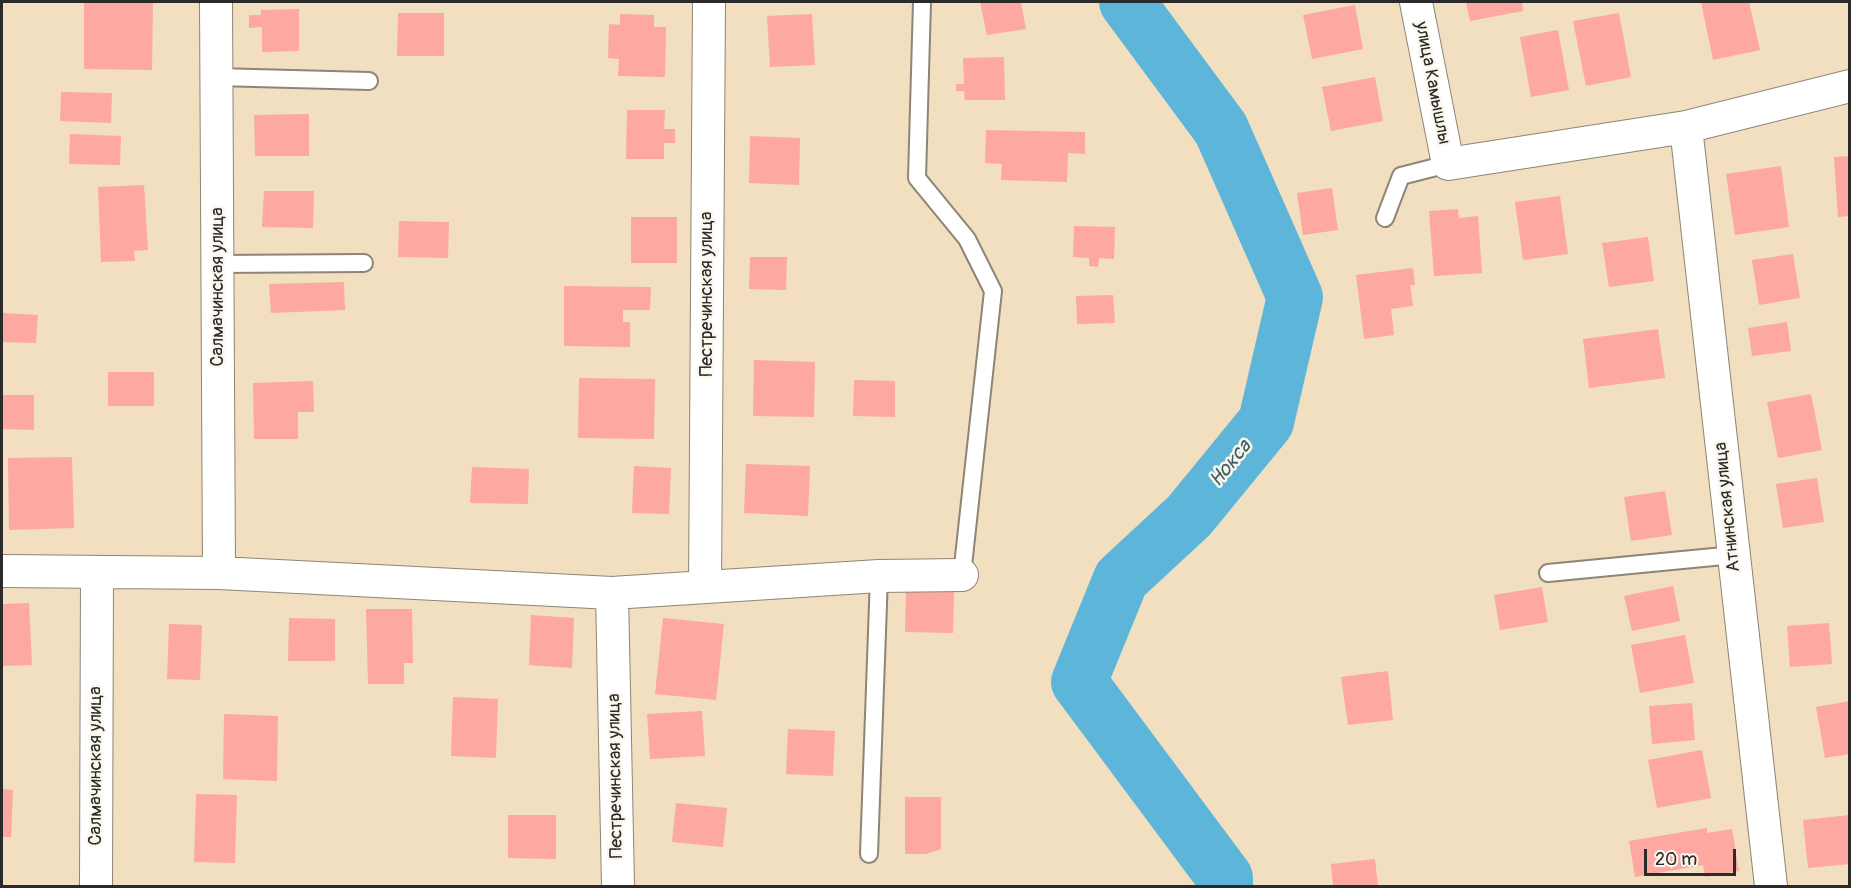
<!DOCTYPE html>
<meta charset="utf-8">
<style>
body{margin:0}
#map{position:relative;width:1851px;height:888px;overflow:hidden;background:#f1dfc0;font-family:Pangolin,sans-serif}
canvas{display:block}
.frame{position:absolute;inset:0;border:3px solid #2b2b2b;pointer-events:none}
.scale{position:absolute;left:1644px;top:849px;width:92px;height:27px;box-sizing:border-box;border:3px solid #2b2b2b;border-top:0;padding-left:8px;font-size:18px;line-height:21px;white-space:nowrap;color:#2b2b2b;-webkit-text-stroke:4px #fbf7ec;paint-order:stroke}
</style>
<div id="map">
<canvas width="1851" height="888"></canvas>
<div class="frame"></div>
<div class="scale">20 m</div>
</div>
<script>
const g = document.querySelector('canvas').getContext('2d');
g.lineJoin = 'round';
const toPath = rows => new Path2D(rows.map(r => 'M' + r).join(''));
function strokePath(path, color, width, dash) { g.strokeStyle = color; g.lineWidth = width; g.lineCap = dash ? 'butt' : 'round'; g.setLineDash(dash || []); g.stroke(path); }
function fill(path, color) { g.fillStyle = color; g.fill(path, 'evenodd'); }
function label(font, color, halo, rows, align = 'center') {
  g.font = font + ' Pangolin,sans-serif'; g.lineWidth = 5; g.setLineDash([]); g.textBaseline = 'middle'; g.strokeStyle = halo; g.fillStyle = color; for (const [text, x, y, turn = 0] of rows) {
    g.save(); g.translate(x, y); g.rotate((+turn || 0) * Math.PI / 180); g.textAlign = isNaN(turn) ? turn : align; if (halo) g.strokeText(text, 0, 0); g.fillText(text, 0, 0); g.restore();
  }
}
strokePath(toPath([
 [1127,2,1221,129,1295,297,1266,422,1189,516,1121,579,1079,682,1225,878,1225,886]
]), '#5db6da', 56);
fill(toPath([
 [84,2,153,2,152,70,84,69],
 [980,2,1021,2,1026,29,987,35],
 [1466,2,1522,2,1523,11,1470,21],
 [1701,2,1749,2,1760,50,1713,60],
 [1355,5,1363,49,1312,59,1303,15],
 [299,9,299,51,262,52,262,27,249,28,249,15,261,15,261,10],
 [398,13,444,13,444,56,397,56],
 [1619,13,1631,77,1586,86,1573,21],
 [620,14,654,15,654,27,666,27,665,77,618,76,619,59,608,58,609,24,620,25],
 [812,14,815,65,770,67,767,16],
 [1558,30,1569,90,1531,97,1520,37],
 [1004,57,1005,100,965,100,964,91,956,91,956,84,964,84,963,58],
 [1375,77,1383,121,1331,131,1322,87],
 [61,92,112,93,111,123,60,121],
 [627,110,665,110,664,129,675,129,675,143,664,143,664,159,626,159],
 [309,114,309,156,255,156,254,115],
 [986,130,1085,132,1085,154,1068,153,1067,182,1001,180,1002,164,985,163],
 [70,134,121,136,120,165,69,164],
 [750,136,800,138,799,185,749,183],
 [1850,156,1850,216,1838,217,1834,157],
 [1781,166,1789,227,1735,235,1726,174],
 [144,185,148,250,134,251,135,261,101,262,98,187],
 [1332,188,1338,230,1303,235,1297,193],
 [264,191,314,191,313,228,262,227],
 [1560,196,1568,254,1523,260,1515,202],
 [1458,209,1459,218,1478,216,1482,273,1434,276,1429,211],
 [631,217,677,217,677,263,631,263],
 [399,221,449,222,448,258,398,257],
 [1074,226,1115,227,1114,259,1099,258,1098,267,1089,266,1089,258,1073,257],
 [1648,237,1654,281,1609,287,1602,243],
 [1793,254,1800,298,1759,305,1752,260],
 [750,257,787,257,786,290,749,289],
 [1413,268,1415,285,1410,285,1413,306,1391,309,1394,335,1364,339,1356,275],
 [344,282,345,310,271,313,269,284],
 [564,286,651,287,650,310,623,310,623,322,630,322,630,347,564,346],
 [1113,295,1115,323,1077,324,1076,296],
 [2,313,38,315,36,343,2,342],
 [1787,322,1791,351,1752,356,1748,328],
 [1658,329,1665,378,1589,388,1583,339],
 [754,360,815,362,814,417,753,416],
 [108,372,154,372,154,406,108,406],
 [579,378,655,379,654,439,578,438],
 [854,380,895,381,895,417,853,416],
 [313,381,314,412,298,412,298,439,254,439,253,383],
 [1811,394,1822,450,1778,458,1767,402],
 [2,395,34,395,34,430,2,429],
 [72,457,74,528,9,530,8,458],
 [746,464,810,466,808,516,744,513],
 [634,466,671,468,669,514,632,513],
 [472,467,529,469,528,504,470,503],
 [1817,478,1824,522,1783,528,1776,484],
 [1665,491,1672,535,1631,541,1624,497],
 [1673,586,1680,621,1632,631,1624,596],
 [1542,587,1548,622,1500,630,1494,595],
 [906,591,954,592,953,633,905,632],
 [29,603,32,665,2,666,2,604],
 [366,609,412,609,413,663,404,663,404,684,368,684],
 [531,615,574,618,572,668,529,665],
 [289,618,335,619,335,661,288,661],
 [663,618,724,624,716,700,655,694],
 [1829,623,1832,664,1790,667,1787,626],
 [169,624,202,625,200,680,167,679],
 [1685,635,1694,683,1640,693,1631,645],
 [1388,671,1393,720,1348,725,1341,677],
 [453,697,498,699,496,758,451,756],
 [1850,701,1850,754,1825,758,1816,707],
 [1692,703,1695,740,1652,744,1649,706],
 [702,711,705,756,650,759,647,714],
 [224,714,278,716,277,781,223,779],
 [788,729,835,731,833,776,786,774],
 [1702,750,1711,798,1657,808,1648,760],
 [2,789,13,790,11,837,2,837],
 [196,794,237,795,235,863,194,862],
 [905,797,941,797,941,849,926,854,905,854],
 [676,803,727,808,723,847,672,842],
 [508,815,556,815,556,859,508,858],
 [1850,815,1850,864,1808,868,1803,820],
 [1707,828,1707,833,1732,829,1739,871,1705,877,1703,865,1635,877,1629,841],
 [1375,859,1378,886,1333,886,1331,864]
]), '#fda8a0');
const service = toPath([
 [922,2,917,178,967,239,993,291,962,575],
 [216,77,369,81],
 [1385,218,1401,176,1448,164],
 [217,264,364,263],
 [1548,573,1734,555],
 [869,854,879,576]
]);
const minor = toPath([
 [216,2,219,573],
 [1416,2,1448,164,1686,127,1850,86],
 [1686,127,1771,886],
 [2,571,219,573,612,593,879,576,962,575],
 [705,587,709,2],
 [612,593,618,886],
 [96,886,97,574]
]);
strokePath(service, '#8e8576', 20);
strokePath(minor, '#8e8576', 34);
strokePath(service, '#fff', 16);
strokePath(minor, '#fff', 32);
label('18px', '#2b2b2b', '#fbf7ec', [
 ["улица Камышлы",1432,83,79],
 ["Салмачинская улица",218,287,-90],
 ["Пестречинская улица",707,294,-90],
 ["Атнинская улица",1728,507,-96],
 ["Салмачинская улица",96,766,-90],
 ["Пестречинская улица",616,776,-91]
]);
label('italic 20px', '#3c5c68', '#fbf7ec', [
 ["Нокса",1231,464,-51]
]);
</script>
